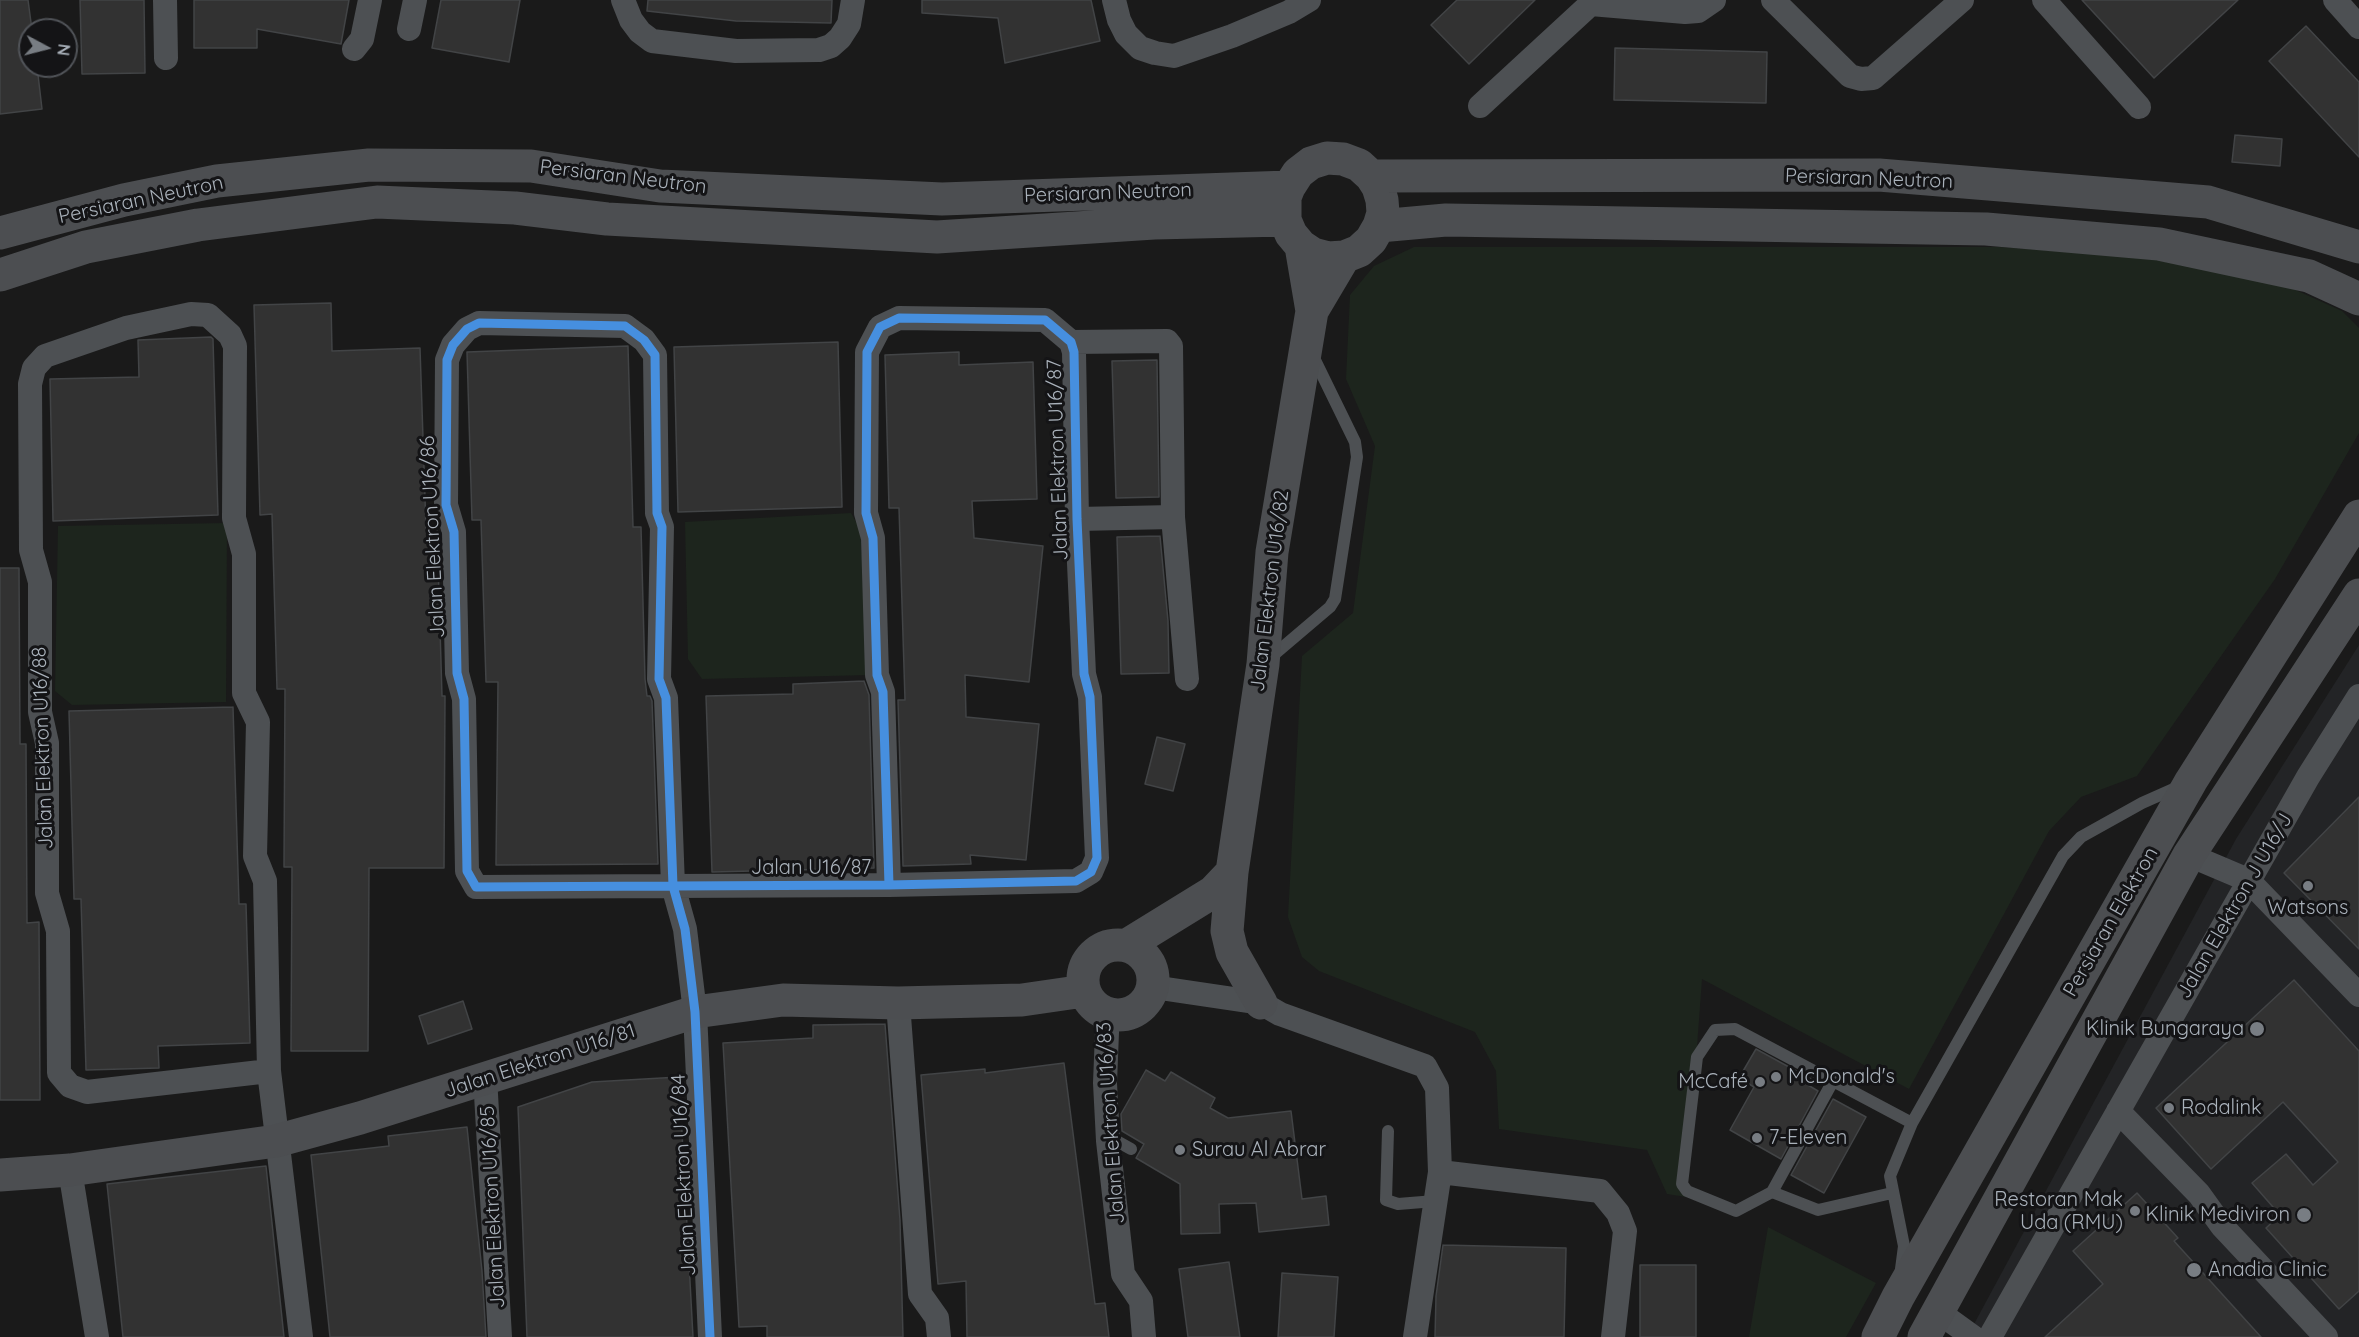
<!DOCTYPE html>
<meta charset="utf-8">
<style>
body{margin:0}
#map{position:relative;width:2359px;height:1337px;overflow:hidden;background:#1a1a1a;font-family:Quicksand,sans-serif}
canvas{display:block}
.north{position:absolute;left:18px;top:18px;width:60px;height:60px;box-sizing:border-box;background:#141416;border:2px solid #505358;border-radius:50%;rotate:97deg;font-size:16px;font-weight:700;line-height:24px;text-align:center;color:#aab2bb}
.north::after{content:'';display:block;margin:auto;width:21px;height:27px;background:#787d83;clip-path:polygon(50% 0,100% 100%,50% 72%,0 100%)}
</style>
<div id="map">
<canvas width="2359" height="1337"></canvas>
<div class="north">N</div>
</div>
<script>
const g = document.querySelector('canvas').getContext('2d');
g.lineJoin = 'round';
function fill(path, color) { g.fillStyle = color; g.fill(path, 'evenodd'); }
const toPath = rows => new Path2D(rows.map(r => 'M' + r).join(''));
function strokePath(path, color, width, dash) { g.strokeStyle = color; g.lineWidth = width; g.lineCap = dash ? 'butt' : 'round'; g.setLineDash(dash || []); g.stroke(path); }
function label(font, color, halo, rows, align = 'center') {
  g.font = font + ' Quicksand,sans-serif'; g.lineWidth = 6; g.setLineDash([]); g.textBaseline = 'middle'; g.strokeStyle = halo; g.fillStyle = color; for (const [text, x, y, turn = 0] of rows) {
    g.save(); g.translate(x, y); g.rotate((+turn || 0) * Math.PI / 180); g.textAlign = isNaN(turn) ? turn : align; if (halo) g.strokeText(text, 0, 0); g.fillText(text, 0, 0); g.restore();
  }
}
fill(toPath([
 [2359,645,2359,1337,1967,1337,2236,839]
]), '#232426');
fill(toPath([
 [1414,247,2000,247,2173,259,2289,287,2342,311,2359,328,2359,433,2275,579,2137,776,2081,797,2049,831,1909,1089,1702,979,1686,1197,1667,1194,1647,1150,1499,1129,1496,1071,1475,1032,1319,971,1302,957,1288,917,1302,656,1353,613,1375,446,1346,379,1350,295,1374,266],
 [851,513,860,529,871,675,702,679,688,659,685,522],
 [227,523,226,702,72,705,55,691,58,526],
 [1768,1227,1876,1283,1846,1337,1749,1337]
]), '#1d251d');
const building = toPath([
 [0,0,28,0,32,30,30,30,30,66,37,66,42,109,0,114,0,0],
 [80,0,144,0,145,73,82,74,80,0],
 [194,0,349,0,341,44,257,29,257,48,194,48,194,0],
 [441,0,520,0,509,62,432,48,441,0],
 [648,0,832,0,831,23,736,21,647,11,648,0],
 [922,0,1091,0,1100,41,1005,63,998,18,922,13,922,0],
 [1457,0,1535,0,1469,64,1431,25,1457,0],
 [2082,0,2238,0,2154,78,2082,0],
 [2306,26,2359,82,2359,157,2269,61,2306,26],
 [1615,48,1767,52,1766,103,1614,100,1615,48],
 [2235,135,2282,139,2280,166,2232,162,2235,135],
 [331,303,332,351,420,348,426,528,437,527,442,696,445,696,444,868,369,868,368,1051,291,1051,292,867,284,867,285,689,277,689,272,514,260,515,254,305,331,303],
 [211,337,213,339,218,515,53,521,50,379,139,377,138,340,211,337],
 [838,342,842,507,678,512,674,347,838,342],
 [628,346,633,527,641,527,645,679,647,696,650,696,652,701,658,864,496,865,498,682,486,682,481,520,472,520,467,352,628,346],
 [959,352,959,365,1033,362,1037,499,972,501,974,538,1043,546,1029,682,965,675,966,717,1039,724,1026,860,970,855,971,864,903,866,898,700,905,700,899,508,889,508,885,355,959,352],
 [1157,360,1159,497,1116,498,1112,361,1157,360],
 [1160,536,1168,621,1169,673,1121,674,1117,537,1160,536],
 [0,568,19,568,20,744,26,744,27,923,39,922,40,1100,0,1100,0,568],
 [864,681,869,695,874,868,712,872,706,696,793,694,793,684,864,681],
 [233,707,239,904,246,904,250,1043,158,1046,159,1068,86,1070,81,899,74,899,69,711,233,707],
 [1157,737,1185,744,1173,791,1145,784,1157,737],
 [2359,797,2359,949,2284,873,2359,797],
 [2294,980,2359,1051,2359,1291,2339,1309,2266,1228,2280,1215,2252,1183,2286,1154,2313,1185,2338,1162,2283,1102,2211,1169,2156,1108,2294,980],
 [463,1001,472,1029,428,1044,419,1016,463,1001],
 [885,1024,900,1220,903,1337,767,1337,767,1326,739,1327,723,1043,813,1038,813,1025,885,1024],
 [1756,1049,1811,1079,1808,1085,1818,1091,1781,1159,1730,1130,1754,1087,1739,1078,1756,1049],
 [1064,1063,1095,1304,1105,1303,1109,1337,967,1337,966,1281,938,1284,921,1075,985,1069,985,1073,1064,1063],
 [1146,1070,1165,1081,1171,1072,1215,1098,1210,1108,1228,1118,1291,1111,1302,1199,1326,1196,1329,1225,1259,1232,1256,1203,1219,1204,1220,1233,1181,1234,1180,1184,1136,1158,1144,1144,1122,1131,1121,1114,1146,1070],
 [679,1077,693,1337,527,1337,518,1107,592,1082,679,1077],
 [1833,1099,1866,1117,1824,1193,1791,1175,1833,1099],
 [467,1127,482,1271,486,1337,330,1337,311,1155,389,1146,388,1136,467,1127],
 [266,1166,284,1337,123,1337,107,1184,266,1166],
 [2137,1193,2178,1238,2174,1241,2261,1337,2045,1337,2103,1284,2073,1251,2137,1193],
 [1443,1245,1566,1248,1564,1337,1435,1337,1436,1296,1443,1245],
 [1229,1262,1240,1337,1188,1337,1179,1269,1229,1262],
 [1640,1265,1696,1265,1696,1337,1640,1337,1640,1265],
 [1282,1273,1338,1277,1334,1337,1278,1337,1282,1273]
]);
fill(building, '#323232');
strokePath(building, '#424446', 1.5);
strokePath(toPath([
 [1270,658,1330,607,1335,599,1357,457,1355,442,1312,354],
 [1388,1131,1386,1200,1398,1204,1435,1201],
 [1108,1141,1113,1139,1131,1149],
 [1772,1192,1833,1081],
 [1892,1193,1818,1210,1772,1192,1736,1211,1687,1191,1682,1184,1697,1057,1715,1030,1735,1029,1912,1123],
 [1901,1269,1904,1246,1890,1176,1912,1123,2063,856,2081,837,2142,803,2178,787]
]), '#4d5053', 12);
strokePath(toPath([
 [165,0,166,58],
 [623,0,631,20,640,32,652,41,736,51,819,50,831,46,840,38,849,24,853,0],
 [1114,0,1119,20,1126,34,1140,48,1155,53,1174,56,1232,36,1289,12,1309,0],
 [1773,0,1850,76,1861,79,1873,78,1962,0],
 [2044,0,2139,107],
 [2335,0,2359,27],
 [1591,4,1685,12,1698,11,1714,0],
 [409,29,415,0],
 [354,49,362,39,370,0],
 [1480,106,1595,0],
 [1071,342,1167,341,1171,346,1173,517,1187,679],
 [1077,519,1173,517],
 [2189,855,2248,880,2359,995],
 [1153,987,1261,1003,1280,1014,1425,1066,1437,1088,1440,1172,1415,1337],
 [898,1003,920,1294,937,1318,939,1337],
 [1103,1012,1107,1032,1105,1083,1108,1141,1123,1274,1141,1301,1144,1337],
 [269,1071,87,1092,70,1086,59,1073,58,931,47,893,47,743,40,712,40,582,31,550,30,384,34,368,45,356,126,328,191,314,208,315,230,335,235,346,234,518,244,554,244,693,258,722,255,856,265,881,269,1071,301,1337],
 [485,1077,500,1337],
 [2118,1111,2199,1194,2222,1226,2326,1337],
 [70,1170,97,1337],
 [1440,1172,1600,1191,1618,1213,1625,1231,1613,1337],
 [1937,1311,1973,1337],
 [710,1337,695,1012,685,929,673,886,666,698,659,679,662,527,657,513,655,355,644,340,625,326,479,323,467,329,453,345,447,360,446,505,454,532,457,673,464,699,467,871,476,887,673,886,889,885,1076,881,1091,872,1097,858,1090,697,1084,674,1077,519,1074,352,1071,342,1045,320,899,318,880,327,867,352,866,513,873,538,877,675,883,692,889,885],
 [1990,1337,2308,777,2359,696]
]), '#4d5053', 24);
strokePath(toPath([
 [1371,176,1879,175,2208,202,2359,247],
 [1379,226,1446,220,1986,229,2159,244,2309,276,2359,299],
 [0,233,124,200,217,181,369,165,531,166,660,186,942,199,1289,187],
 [0,275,86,247,198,225,377,202,515,208,607,219,937,237,1154,223,1285,220],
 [1312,311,1344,257,1359,251,1371,240,1379,226,1383,213,1382,200,1378,187,1371,176,1359,165,1343,159,1327,158,1311,163,1298,173,1289,187,1285,197,1285,220,1291,234,1301,246,1313,254,1328,258,1344,257],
 '1083 980a35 35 0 1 1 70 0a35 35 0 1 1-70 0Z',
 [1127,945,1213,892,1232,872],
 [1261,1003,1232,952,1227,931,1232,872,1263,664,1272,552,1312,311,1301,246],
 [0,1175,70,1170,276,1141,360,1118,695,1012,783,1000,898,1003,1022,1000,1084,991],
 [1878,1337,1898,1297,2191,781,2359,516],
 [1924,1337,2189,855,2359,595]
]), '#4c4e51', 33);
strokePath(toPath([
 [710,1337,695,1012,685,929,673,886,666,698,659,679,662,527,657,513,655,355,644,340,625,326,479,323,467,329,453,345,447,360,446,505,454,532,457,673,464,699,467,871,476,887,673,886,889,885,1076,881,1091,872,1097,858,1090,697,1084,674,1077,519,1074,352,1071,342,1045,320,899,318,880,327,867,352,866,513,873,538,877,675,883,692,889,885]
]), '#468fdf', 9);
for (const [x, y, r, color] of [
 [2308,886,6,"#787d83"],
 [2257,1029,8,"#787d83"],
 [1776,1077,6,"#787d83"],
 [1760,1082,6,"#787d83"],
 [2169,1108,6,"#787d83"],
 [1757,1138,6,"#787d83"],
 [1180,1150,6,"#787d83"],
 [2135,1211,6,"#787d83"],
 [2304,1215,8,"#787d83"],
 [2194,1270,8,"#787d83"]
]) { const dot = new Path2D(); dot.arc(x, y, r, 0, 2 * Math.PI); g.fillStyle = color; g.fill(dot); strokePath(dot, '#141416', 2); }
label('20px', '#aab2bb', '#141416', [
 ["Persiaran Neutron",623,177,7],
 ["Persiaran Neutron",1869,179,2],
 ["Persiaran Neutron",1108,193,-2],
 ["Persiaran Neutron",141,200,-12],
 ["Jalan Elektron U16/87",1058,460,-92],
 ["Jalan Elektron U16/86",433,537,-93],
 ["Jalan Elektron U16/82",1270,591,-83],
 ["Jalan Elektron U16/88",43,748,-92],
 ["Jalan U16/87",811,868],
 ["Jalan Elektron J U16/J",2235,906,-60],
 ["Persiaran Elektron",2111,922,-60],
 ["Jalan Elektron U16/81",540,1061,-18],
 ["Jalan Elektron U16/83",1111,1123,-94],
 ["Jalan Elektron U16/84",684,1175,-93],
 ["Jalan Elektron U16/85",493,1207,-93]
]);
label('20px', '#aab2bb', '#141416', [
 ["Watsons",2308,908,"center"],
 ["Klinik Bungaraya",2244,1029,"right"],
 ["McDonald's",1788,1077],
 ["McCafé",1748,1082,"right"],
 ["Rodalink",2181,1108],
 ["7-Eleven",1769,1138],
 ["Surau Al Abrar",1192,1150],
 ["Restoran Mak",2123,1200,"right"],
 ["Uda (RMU)",2123,1223,"right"],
 ["Klinik Mediviron",2290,1215,"right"],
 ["Anadia Clinic",2208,1270]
], 'left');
</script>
